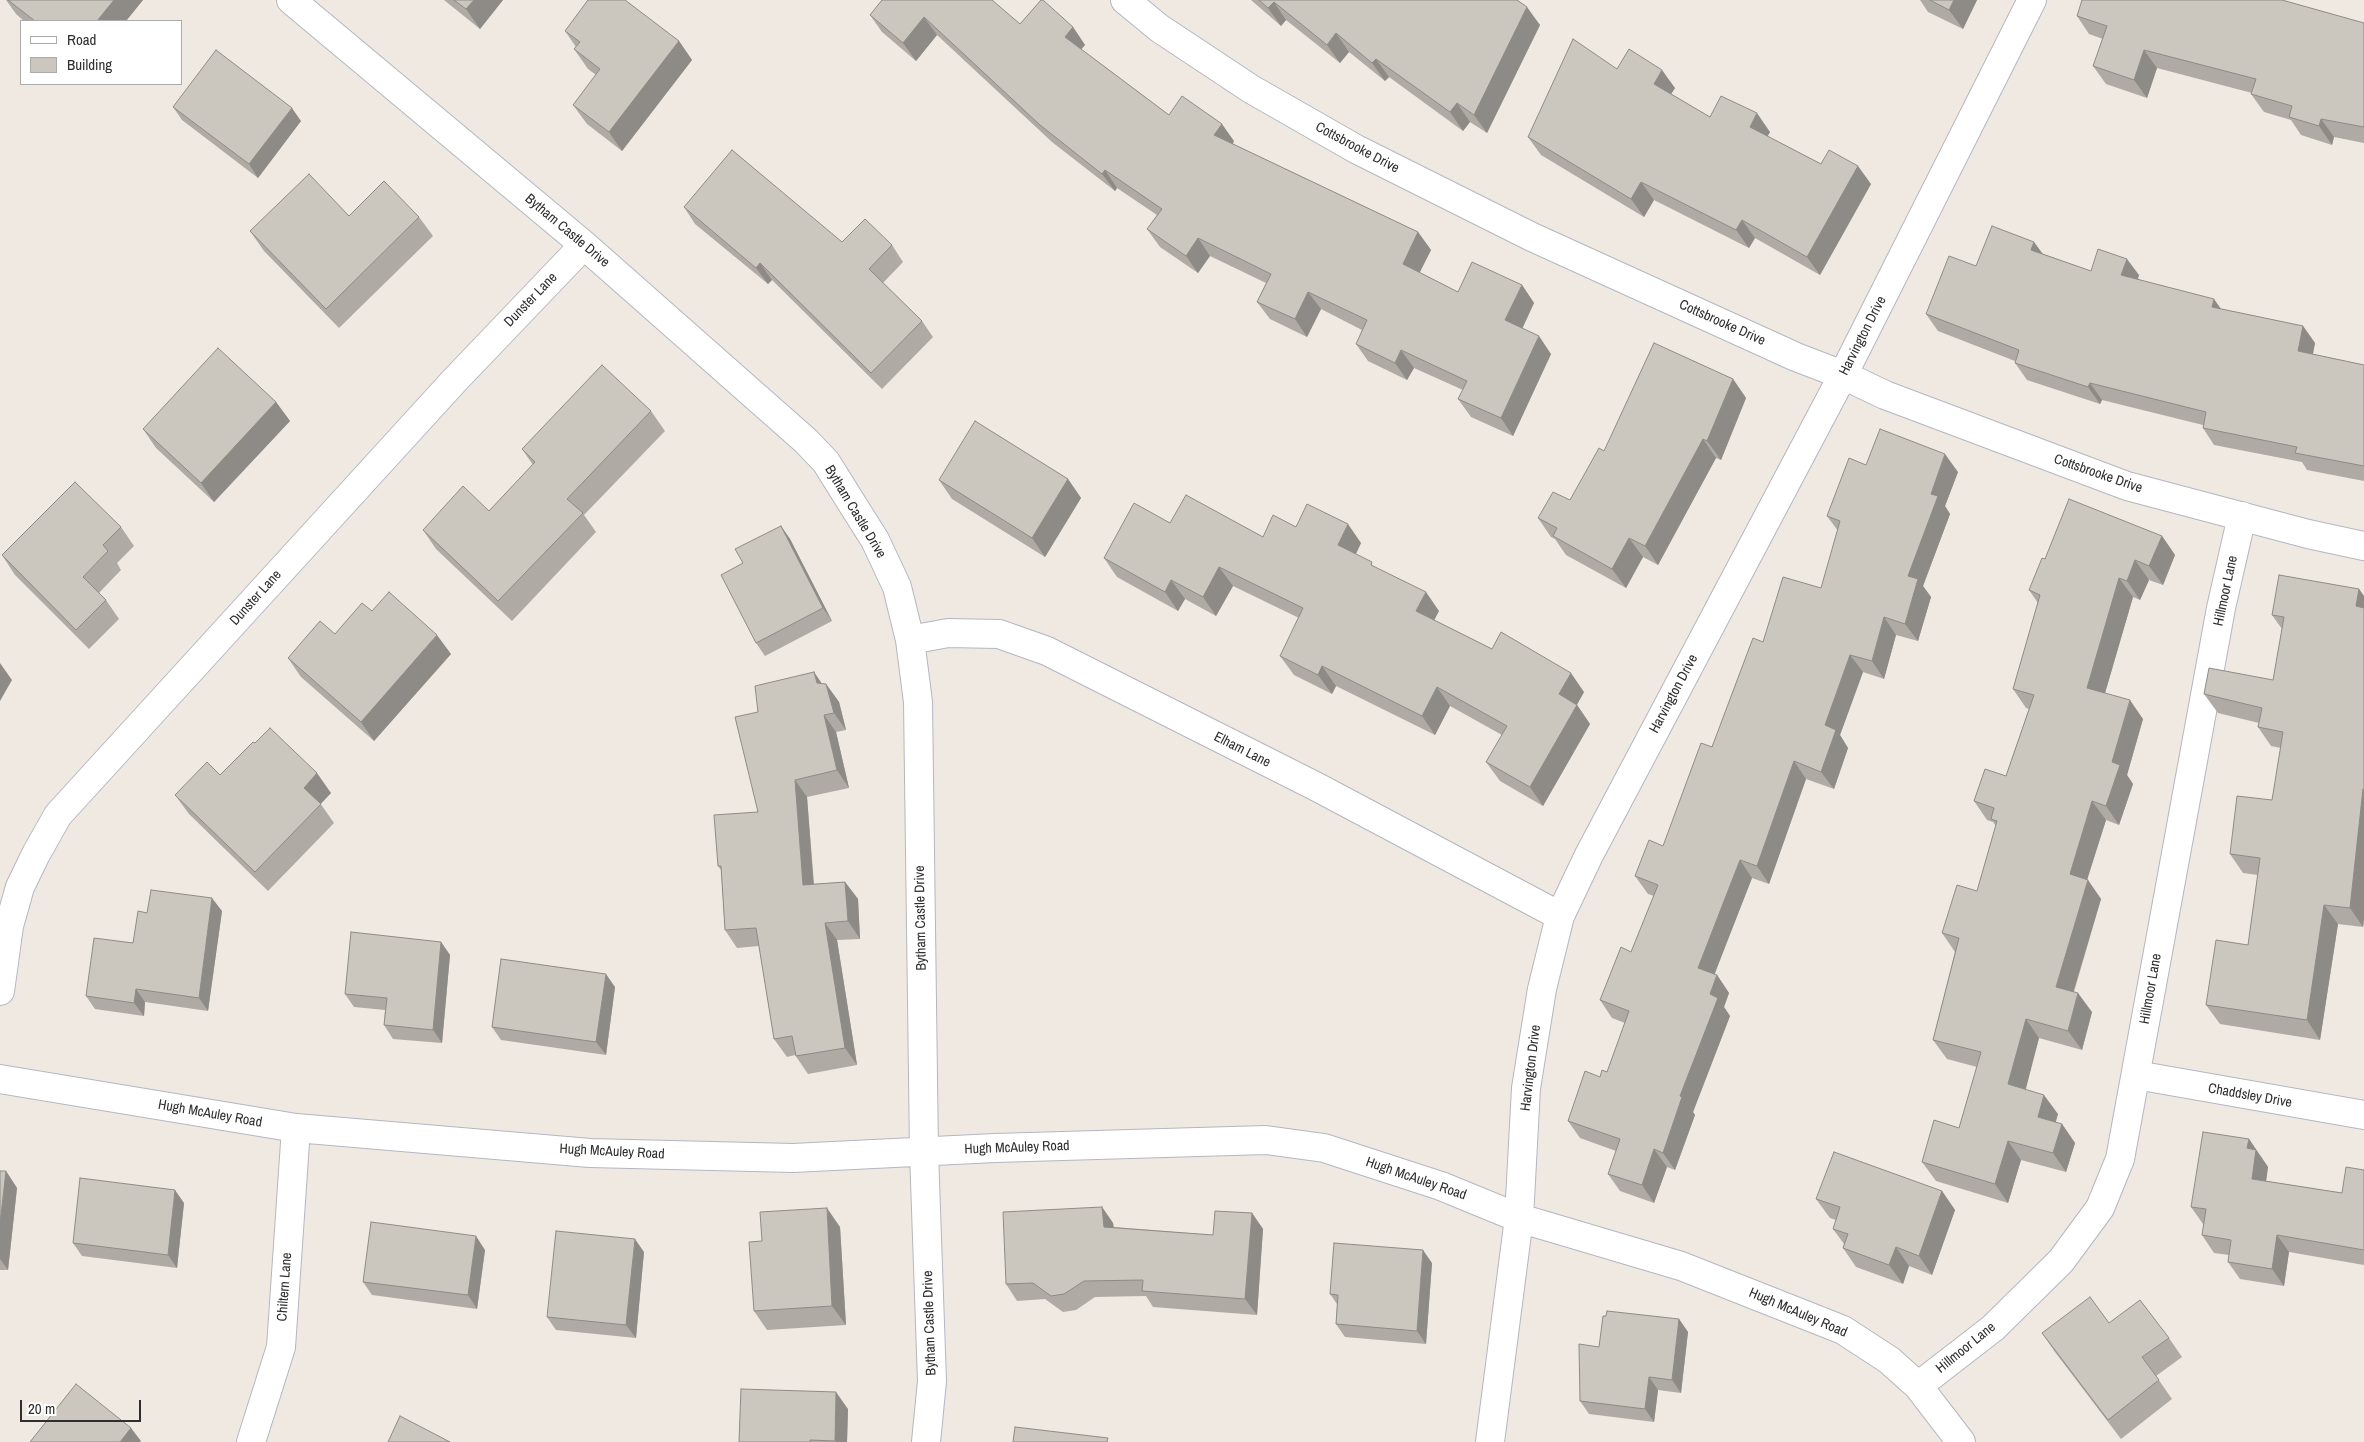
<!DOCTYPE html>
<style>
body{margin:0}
#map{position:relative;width:2364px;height:1442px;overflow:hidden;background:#efe9e1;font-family:"Archivo Narrow",sans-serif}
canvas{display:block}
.legend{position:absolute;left:20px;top:20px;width:162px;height:65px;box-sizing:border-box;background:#fff;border:1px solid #ababab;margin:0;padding:6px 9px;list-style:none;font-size:15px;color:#2e2e2e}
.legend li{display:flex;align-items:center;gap:10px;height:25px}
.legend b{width:25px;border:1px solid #ababab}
.scale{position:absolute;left:20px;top:1400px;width:121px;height:22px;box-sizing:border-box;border:2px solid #2e2e2e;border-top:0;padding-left:6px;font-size:15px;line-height:18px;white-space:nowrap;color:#2e2e2e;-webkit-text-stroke:4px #fff;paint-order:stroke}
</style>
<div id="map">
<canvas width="2364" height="1442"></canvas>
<ul class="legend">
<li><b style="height:6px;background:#fff"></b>Road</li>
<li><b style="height:14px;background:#cbc7bf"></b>Building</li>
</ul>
<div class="scale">20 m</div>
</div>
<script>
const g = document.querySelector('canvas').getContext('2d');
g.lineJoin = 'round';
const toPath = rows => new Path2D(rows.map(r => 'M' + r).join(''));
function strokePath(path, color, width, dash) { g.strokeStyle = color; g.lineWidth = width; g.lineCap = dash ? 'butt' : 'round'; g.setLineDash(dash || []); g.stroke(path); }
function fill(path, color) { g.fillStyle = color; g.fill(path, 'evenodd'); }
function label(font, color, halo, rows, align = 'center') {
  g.font = font + ' "Archivo Narrow",sans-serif'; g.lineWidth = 4.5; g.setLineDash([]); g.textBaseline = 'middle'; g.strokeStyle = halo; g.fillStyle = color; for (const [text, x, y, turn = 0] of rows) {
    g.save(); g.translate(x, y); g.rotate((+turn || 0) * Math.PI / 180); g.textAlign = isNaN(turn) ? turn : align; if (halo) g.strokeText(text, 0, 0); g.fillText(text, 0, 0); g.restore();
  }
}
const minor = toPath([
 [291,0,584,245,806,441,826,462,851,502,875,540,897,587,910,640,918,702,924,1152,932,1381,926,1442],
 [1125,0,1159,28,1251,89,1356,149,1532,237,1796,357,1843,375,1885,395,2127,486,2308,534,2364,546],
 [910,640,948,633,999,634,1047,651,1317,787,1560,916],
 [0,991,9,926,20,887,36,854,58,815,454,381,584,245],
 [2136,1075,2364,1115],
 [0,1079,296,1128,590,1153,793,1158,995,1148,1266,1140,1324,1148,1441,1186,1519,1218,1681,1266,1843,1330,1889,1360,1918,1386,1961,1442],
 [1918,1386,1993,1328,2061,1261,2100,1208,2120,1159,2221,608,2242,516],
 [251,1442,281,1347,296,1128],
 [1490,1442,1519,1218,1526,1088,1542,989,1560,916,1589,855,1843,375,2032,0]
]);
strokePath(minor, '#b4b7c1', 30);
strokePath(minor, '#fff', 28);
fill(toPath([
 [6,0,143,0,126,21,24,21,16,14],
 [444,0,503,0,480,29],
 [1251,0,1517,0,1540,25,1487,133,1470,122,1463,131,1389,77,1385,81,1349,52,1340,63,1286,20,1281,26],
 [1920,0,1977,0,1963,29,1928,12],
 [870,15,1073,27,1085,45,1081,49,1169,115,1234,141,1233,144,1418,232,1431,250,1419,273,1458,292,1522,285,1534,303,1522,328,1551,354,1513,436,1471,417,1458,399,1463,390,1414,368,1407,380,1368,361,1356,344,1362,330,1321,309,1307,337,1270,319,1257,302,1266,283,1210,256,1198,273,1160,247,1147,229,1157,215,1117,188,1115,191,1052,142,937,35,916,61,882,32],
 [2077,16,2364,23,2364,143,2334,137,2332,145,2301,135,2291,120,2264,112,2251,94,2252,93,2157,68,2147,98,2106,84,2093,66,2103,39,2089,34],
 [565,31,679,41,692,60,622,151,587,124,573,105,596,75,588,69,574,49,576,47],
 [1617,69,1675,88,1671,94,1710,117,1770,132,1767,136,1821,164,1871,184,1820,275,1755,238,1749,248,1654,200,1644,217,1541,155,1528,137],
 [173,107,301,121,258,178,182,120],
 [684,207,842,242,892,245,903,262,883,283,922,321,933,337,882,389,772,280,768,284,695,224],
 [349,216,419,217,433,236,339,328,264,251,250,231],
 [2034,242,2043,254,2091,271,2139,275,2138,279,2221,309,2303,326,2315,343,2313,354,2364,365,2364,481,2307,470,2302,462,2214,445,2203,428,2203,425,2102,400,2100,404,2027,380,2015,363,2015,361,1938,331,1926,314,1976,266],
 [1733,379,1746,398,1721,460,1716,458,1658,565,1643,557,1626,588,1566,555,1555,539,1551,537,1538,518,1570,500,1604,451],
 [276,402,290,421,214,502,156,448,143,429],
 [651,411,665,431,584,515,596,532,512,621,436,549,423,530,489,511,533,465,522,449],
 [1866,465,1958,472,1945,506,1950,514,1923,586,1931,597,1918,641,1896,635,1884,679,1863,672,1840,735,1848,748,1834,789,1806,779,1769,884,1752,878,1714,974,1717,975,1729,993,1724,1007,1730,1016,1693,1112,1695,1115,1675,1170,1667,1167,1654,1203,1620,1191,1608,1174,1616,1151,1580,1138,1568,1121,1600,1077,1607,1072,1625,1023,1612,1018,1600,1000,1631,952,1654,896,1648,894,1635,876,1663,846,1763,642,1821,588,1838,531,1827,516],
 [1068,479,1081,498,1045,557,952,499,939,480],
 [1170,523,1263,537,1296,527,1361,543,1356,554,1439,611,1434,620,1492,649,1584,692,1577,705,1590,724,1543,806,1500,781,1486,762,1502,735,1450,706,1435,735,1336,686,1332,694,1294,675,1280,656,1299,618,1233,586,1216,616,1185,599,1178,611,1117,577,1104,558],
 [781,526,790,539,832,621,765,656,756,643,743,563],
 [121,527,134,546,117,563,121,570,99,593,106,600,119,619,89,649,15,575,2,555],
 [2162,536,2175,555,2163,585,2149,580,2140,600,2133,597,2105,693,2143,719,2127,775,2133,784,2119,825,2106,820,2087,879,2101,899,2074,992,2092,1012,2082,1050,2039,1038,2025,1089,2058,1114,2055,1122,2062,1124,2075,1143,2066,1172,2021,1160,2008,1203,1936,1181,1922,1162,1959,1128,1977,1067,1947,1059,1933,1040,1955,952,1942,933,1977,891,1996,826,1993,822,1987,820,1974,801,2006,776,2029,709,2026,708,2013,689,2038,603,2029,590],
 [2359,589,2364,596,2364,919,2363,927,2338,924,2320,1040,2220,1024,2206,1005,2248,945,2258,875,2243,873,2230,854,2272,800,2281,748,2271,746,2258,727,2259,723,2218,713,2204,694,2273,680,2282,629,2272,615],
 [335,634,451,654,374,741,301,677,288,658],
 [814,672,822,684,826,684,839,702,846,730,836,732,849,788,807,797,814,884,845,882,858,899,860,939,837,940,857,1065,808,1074,795,1055,787,1057,774,1039,759,946,737,948,725,930,721,870,718,866,758,812,758,712],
 [255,743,331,793,320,803,334,823,268,891,189,814,175,795,220,775],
 [222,911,208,1011,145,1002,144,1016,95,1009,86,996,133,943,147,913],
 [441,942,450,955,442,1043,393,1039,384,1025,385,1010,354,1007,345,994],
 [615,987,606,1055,501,1040,492,1027],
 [2249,1139,2268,1167,2266,1181,2342,1193,2364,1170,2364,1265,2289,1252,2284,1286,2240,1279,2228,1262,2229,1255,2214,1253,2202,1235,2204,1224,2203,1224,2191,1207],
 [0,1171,6,1171,17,1188,8,1270,0,1270],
 [1942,1191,1955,1210,1932,1275,1909,1266,1903,1284,1856,1267,1843,1248,1844,1244,1833,1229,1836,1220,1830,1218,1816,1199],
 [184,1203,177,1268,82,1256,73,1243],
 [1102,1207,1113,1223,1114,1227,1213,1235,1252,1213,1263,1229,1257,1315,1153,1307,1146,1296,1095,1297,1076,1310,1063,1312,1045,1299,1017,1301,1006,1284],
 [840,1227,846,1325,767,1330,754,1311,762,1241],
 [485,1250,477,1309,372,1295,363,1282],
 [644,1252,636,1338,556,1330,547,1317],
 [1432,1263,1426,1344,1345,1337,1336,1324,1337,1304,1330,1294],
 [1679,1319,1688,1332,1681,1393,1658,1390,1654,1422,1589,1414,1580,1401,1599,1347],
 [2109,1323,2169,1338,2182,1357,2156,1376,2172,1399,2121,1439,2055,1352,2042,1333],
 [848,1409,847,1442,739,1442]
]), '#afaba4');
fill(toPath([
 [114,0,143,0,126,21,97,21],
 [474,0,503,0,480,29,466,9],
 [1954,0,1977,0,1963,29,1949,10],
 [1274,2,1286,20,1281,26,1268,8],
 [1527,7,1540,25,1487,133,1474,115],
 [924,17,937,35,916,61,903,43],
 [1073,27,1085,45,1077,54,1065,37],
 [1336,33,1349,52,1340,63,1327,45],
 [679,41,692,60,622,151,609,132],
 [2144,50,2157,68,2147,98,2134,80],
 [1376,59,1389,77,1385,81,1372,63],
 [1662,70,1675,88,1666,102,1654,84],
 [1457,103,1470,122,1463,131,1450,112],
 [292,108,301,121,258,178,249,164],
 [1757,113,1770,132,1763,145,1750,127],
 [2321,119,2334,137,2332,145,2319,126],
 [1222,124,1234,141,1227,153,1214,135],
 [1858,166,1871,184,1820,275,1807,257],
 [1105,170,1117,188,1115,191,1102,174],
 [1641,182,1654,200,1644,217,1631,199],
 [1742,220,1755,238,1749,248,1736,230],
 [1418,232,1431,250,1415,282,1403,264],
 [1198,238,1210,256,1198,273,1186,256],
 [2034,242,2046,259,2031,250],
 [2127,259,2139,275,2133,292,2121,275],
 [760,263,772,280,768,284,756,268],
 [1522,285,1534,303,1518,338,1505,320],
 [1308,292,1321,309,1307,337,1295,319],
 [2214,299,2226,316,2212,307],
 [2303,326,2315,343,2310,368,2298,351],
 [1539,336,1551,354,1513,436,1501,418],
 [1401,350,1414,368,1407,380,1395,363],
 [1733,379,1746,398,1721,460,1707,441],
 [2090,383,2102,400,2100,404,2088,387],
 [276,402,290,421,214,502,201,483],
 [1703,439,1716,458,1658,565,1645,546],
 [1945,454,1958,472,1945,506,1950,514,1923,586,1931,597,1918,641,1905,624,1908,576,1931,494],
 [1068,479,1081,498,1045,557,1032,538],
 [1348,524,1361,543,1351,564,1338,545],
 [781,526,790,539,832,621,823,608],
 [2162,536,2175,555,2163,585,2149,566],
 [1629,538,1643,557,1626,588,1612,569],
 [2135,560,2149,580,2140,600,2127,581],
 [1219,567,1233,586,1216,616,1203,597],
 [2119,578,2133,597,2101,707,2087,688],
 [1171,580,1185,599,1178,611,1165,592],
 [2359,589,2364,596,2364,617,2356,606],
 [1426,592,1439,611,1429,630,1416,611],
 [1884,617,1896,635,1884,679,1872,661],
 [437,635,451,654,374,741,361,722],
 [1850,655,1863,672,1840,735,1848,748,1834,789,1821,772,1825,725],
 [0,663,12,680,0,701],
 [1322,666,1336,686,1332,694,1318,675],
 [814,672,826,690,817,683],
 [1571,673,1584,692,1572,713,1559,694],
 [826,684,839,702,846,730,834,713],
 [1437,687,1450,706,1435,735,1422,716],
 [2130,700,2143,719,2127,775,2133,784,2119,825,2106,806,2112,762],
 [1577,705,1590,724,1543,806,1530,787],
 [824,715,836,732,849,788,837,770],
 [1794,761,1806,779,1769,884,1757,866],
 [317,773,331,793,318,807,304,788],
 [795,780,807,797,815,903,803,885],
 [2363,789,2364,790,2364,919,2363,927,2350,908],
 [2092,801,2106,820,2083,893,2070,874],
 [1740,860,1752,878,1710,986,1698,968],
 [2088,880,2101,899,2069,1006,2056,987],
 [845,882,858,899,860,939,848,921],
 [212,898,222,911,208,1011,199,998],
 [2324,905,2338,924,2320,1040,2307,1020],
 [825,923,837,940,857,1065,845,1048],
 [441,942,450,955,442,1043,433,1030],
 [606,974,615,987,606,1055,596,1042],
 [1717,975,1729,993,1724,1007,1730,1016,1693,1112,1695,1115,1675,1170,1663,1153,1710,994],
 [136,989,145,1002,144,1016,134,1003],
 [2078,993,2092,1012,2082,1050,2068,1031],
 [2026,1019,2039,1038,2022,1104,2008,1084],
 [2044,1095,2058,1114,2052,1136,2038,1117],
 [2062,1124,2075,1143,2066,1172,2053,1153],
 [2249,1139,2268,1167,2264,1196,2252,1179,2247,1148],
 [2008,1141,2021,1160,2008,1203,1995,1184],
 [1654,1149,1667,1167,1654,1203,1642,1185],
 [6,1171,17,1188,8,1270,0,1259,0,1224],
 [175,1190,184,1203,177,1268,168,1255],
 [1942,1191,1955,1210,1932,1275,1919,1256],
 [1102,1207,1113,1223,1115,1243,1104,1227],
 [827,1208,840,1227,846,1325,832,1306],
 [1252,1213,1263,1229,1257,1315,1245,1299],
 [2277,1235,2289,1252,2284,1286,2272,1269],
 [476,1236,485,1250,477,1309,468,1295],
 [635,1239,644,1252,636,1338,626,1325],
 [1896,1247,1909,1266,1903,1284,1889,1265],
 [1423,1250,1432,1263,1426,1344,1417,1331],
 [1679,1319,1688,1332,1681,1393,1672,1380],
 [1649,1377,1658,1390,1654,1422,1645,1409],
 [836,1392,848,1409,847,1442,836,1442,835,1441],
 [131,1428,141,1441,140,1442,120,1442]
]), '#8e8b86');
const building = toPath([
 [8,0,114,0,97,21,35,21,8,0],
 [454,0,474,0,466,9,454,0],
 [588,0,625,0,679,41,609,132,573,105,600,69,574,49,580,42,565,31,588,0],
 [882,0,992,0,1020,24,1041,0,1043,0,1073,27,1065,37,1169,115,1182,96,1222,124,1214,135,1418,232,1403,264,1458,292,1472,262,1522,285,1505,320,1539,336,1501,418,1458,399,1467,381,1401,350,1395,363,1356,344,1367,320,1308,292,1295,319,1257,302,1271,274,1198,238,1186,256,1147,229,1162,209,1105,170,1102,174,1040,125,924,17,903,43,870,15,882,0],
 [1259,0,1517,0,1527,7,1474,115,1457,103,1450,112,1376,59,1372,63,1336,33,1327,45,1274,2,1268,8,1259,0],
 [1930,0,1954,0,1949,10,1930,0],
 [2082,0,2282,0,2364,23,2364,127,2321,119,2319,126,2289,117,2292,106,2251,94,2256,79,2144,50,2134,80,2093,66,2107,26,2077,16,2082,0],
 [1573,39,1617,69,1629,49,1662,70,1654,84,1710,117,1721,96,1757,113,1750,127,1821,164,1829,150,1858,166,1807,257,1742,220,1736,230,1641,182,1631,199,1528,137,1573,39],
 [216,50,292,108,249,164,173,107,216,50],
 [732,150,842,242,865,219,892,245,869,269,922,321,871,373,760,263,756,268,684,207,732,150],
 [309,174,349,216,384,181,419,217,326,309,250,231,309,174],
 [1992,226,2034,242,2031,250,2091,271,2098,249,2127,259,2121,275,2214,299,2212,307,2303,326,2298,351,2364,365,2364,466,2295,453,2297,447,2203,428,2206,412,2090,383,2088,387,2015,363,2019,350,1926,314,1949,256,1976,266,1992,226],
 [1654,343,1733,379,1707,441,1703,439,1645,546,1629,538,1612,569,1553,536,1557,528,1538,518,1553,492,1570,500,1599,448,1604,451,1654,343],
 [218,348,276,402,201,483,143,429,218,348],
 [602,365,651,411,567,499,583,513,498,601,423,530,463,486,489,511,535,462,522,449,602,365],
 [975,421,1068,479,1032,538,939,480,975,421],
 [1880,429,1945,454,1931,494,1938,496,1908,576,1918,579,1905,624,1884,617,1872,661,1850,655,1825,725,1836,730,1821,772,1794,761,1757,866,1740,860,1698,968,1717,975,1710,994,1718,998,1680,1096,1682,1097,1663,1153,1654,1149,1642,1185,1608,1174,1620,1139,1568,1121,1585,1071,1600,1077,1602,1070,1607,1072,1629,1011,1600,1000,1621,947,1631,952,1658,885,1635,876,1649,840,1663,846,1701,743,1712,747,1753,638,1763,642,1783,577,1821,588,1840,521,1827,516,1849,458,1866,465,1880,429],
 [75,482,121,527,103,545,108,551,83,577,106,600,76,630,2,555,75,482],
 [1186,495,1263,537,1273,515,1296,527,1307,504,1348,524,1338,545,1372,562,1371,565,1426,592,1416,611,1492,649,1501,632,1571,673,1559,694,1577,705,1530,787,1486,762,1507,726,1437,687,1422,716,1322,666,1318,675,1280,656,1303,608,1219,567,1203,597,1171,580,1165,592,1104,558,1134,503,1170,523,1186,495],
 [2069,499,2162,536,2149,566,2135,560,2127,581,2119,578,2087,688,2130,700,2112,762,2120,765,2106,806,2092,801,2070,874,2088,880,2056,987,2078,993,2068,1031,2026,1019,2008,1084,2044,1095,2038,1117,2062,1124,2053,1153,2008,1141,1995,1184,1922,1162,1934,1120,1959,1128,1981,1052,1933,1040,1959,938,1942,933,1957,885,1977,891,1997,821,1991,819,1994,808,1974,801,1985,769,2006,776,2034,695,2013,689,2040,595,2029,590,2042,558,2045,559,2069,499],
 [781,526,823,608,756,643,721,575,743,563,735,549,781,526],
 [2279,575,2359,589,2356,606,2364,608,2364,789,2363,789,2350,908,2324,905,2307,1020,2206,1005,2216,940,2248,945,2260,858,2230,854,2237,796,2272,800,2283,732,2258,727,2262,708,2204,694,2209,668,2273,680,2284,617,2272,615,2279,575],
 [389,592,437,635,361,722,288,658,320,621,335,634,362,603,372,611,389,592],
 [814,672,817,683,826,684,834,713,824,715,837,770,795,780,803,885,845,882,848,921,825,923,845,1048,796,1056,792,1036,774,1039,756,928,725,930,721,866,718,866,714,815,758,812,735,717,758,712,755,686,814,672],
 [270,728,317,773,304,788,321,804,255,872,175,795,207,762,220,775,253,742,255,743,270,728],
 [151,890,212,898,199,998,136,989,134,1003,86,996,94,938,133,943,138,911,147,913,151,890],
 [351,932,441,942,433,1030,384,1025,387,998,345,994,351,932],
 [501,959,606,974,596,1042,492,1027,501,959],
 [2203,1132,2249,1139,2247,1148,2256,1150,2252,1179,2342,1193,2346,1167,2364,1170,2364,1250,2277,1235,2272,1269,2228,1262,2231,1240,2202,1235,2206,1209,2191,1207,2203,1132],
 [1834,1152,1942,1191,1919,1256,1896,1247,1889,1265,1843,1248,1848,1234,1833,1229,1840,1207,1816,1199,1834,1152],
 [0,1171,6,1171,0,1224,0,1171],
 [80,1178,175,1190,168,1255,73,1243,80,1178],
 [1102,1207,1104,1227,1213,1235,1215,1211,1252,1213,1245,1299,1142,1291,1143,1280,1084,1281,1064,1294,1051,1296,1033,1283,1006,1284,1003,1212,1102,1207],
 [827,1208,832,1306,754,1311,749,1242,762,1241,760,1212,827,1208],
 [371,1222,476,1236,468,1295,363,1282,371,1222],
 [556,1231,635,1239,626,1325,547,1317,556,1231],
 [1334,1243,1423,1250,1417,1331,1336,1324,1338,1295,1330,1294,1334,1243],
 [2090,1297,2109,1323,2140,1300,2169,1338,2142,1357,2159,1380,2108,1420,2042,1333,2090,1297],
 [1607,1311,1679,1319,1672,1380,1649,1377,1645,1409,1580,1401,1579,1344,1599,1347,1603,1316,1606,1316,1607,1311],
 [76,1384,131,1428,120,1442,30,1442,76,1384],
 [741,1389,836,1392,835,1441,810,1440,810,1442,739,1442,741,1389],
 [400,1416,450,1442,388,1442,400,1416],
 [1015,1427,1108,1438,1107,1442,1013,1442,1015,1427]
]);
fill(building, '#cbc7bf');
strokePath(building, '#8e8b86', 1);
label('14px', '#2e2e2e', '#fff', [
 ["Cottsbrooke Drive",1357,148,28],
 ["Bytham Castle Drive",567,231,40],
 ["Dunster Lane",531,300,-46],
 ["Cottsbrooke Drive",1722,323,24],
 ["Harvington Drive",1863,336,-63],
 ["Cottsbrooke Drive",2098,474,19],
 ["Bytham Castle Drive",855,512,59],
 ["Hillmoor Lane",2226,591,-78],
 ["Dunster Lane",256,598,-48],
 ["Harvington Drive",1674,694,-62],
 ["Elham Lane",1242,750,27],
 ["Bytham Castle Drive",921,918,-91],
 ["Hillmoor Lane",2151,989,-80],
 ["Harvington Drive",1531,1068,-83],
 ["Chaddsley Drive",2250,1096,10],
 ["Hugh McAuley Road",210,1114,10],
 ["Hugh McAuley Road",1017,1148,-2],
 ["Hugh McAuley Road",612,1152,3],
 ["Hugh McAuley Road",1416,1179,19],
 ["Chiltern Lane",285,1287,-86],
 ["Hugh McAuley Road",1798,1313,23],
 ["Bytham Castle Drive",930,1323,-92],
 ["Hillmoor Lane",1966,1348,-39]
]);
</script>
